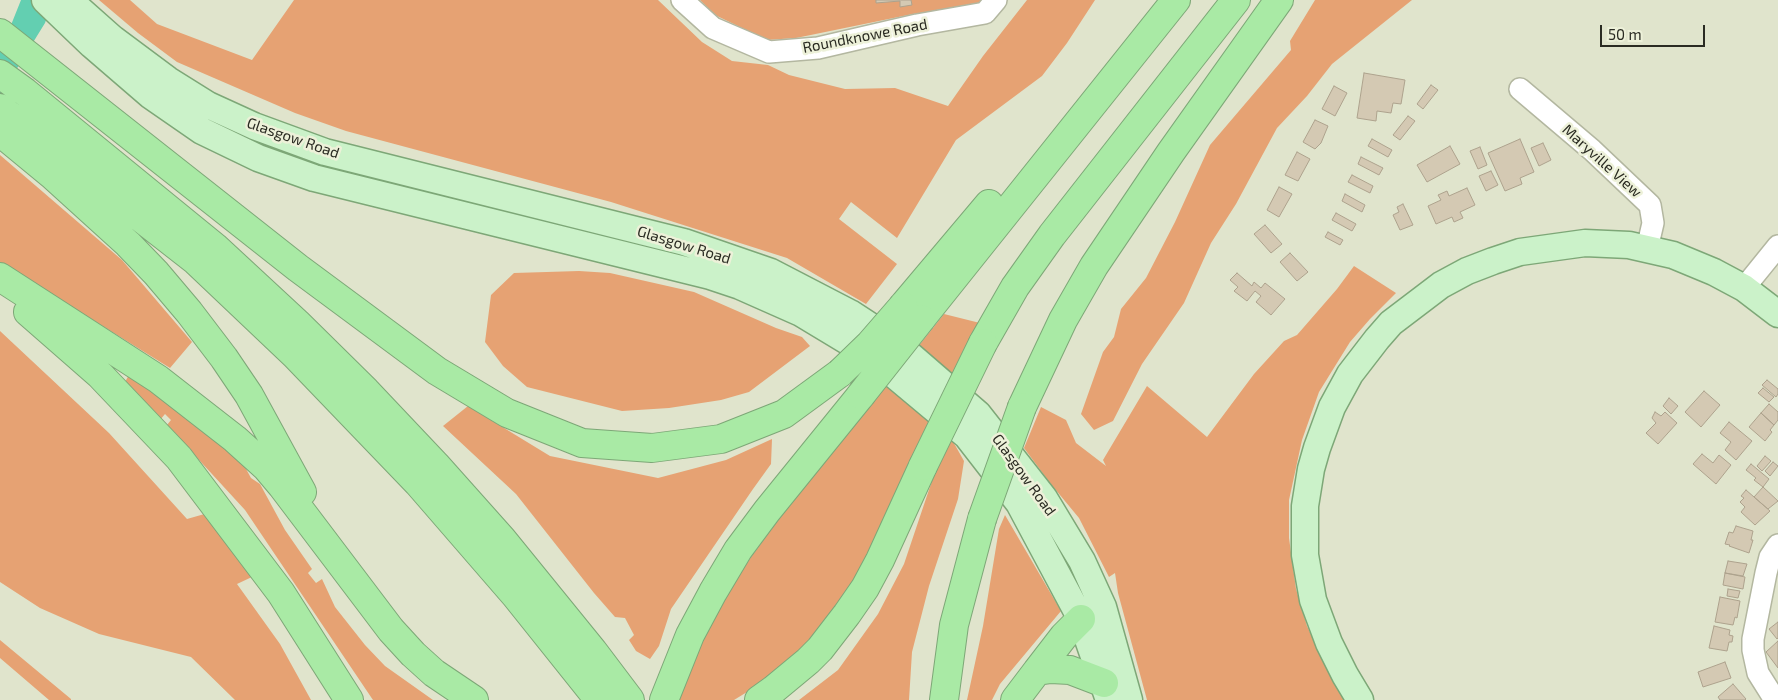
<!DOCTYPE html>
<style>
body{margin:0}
#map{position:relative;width:1778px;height:700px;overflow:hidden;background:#e0e4cc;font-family:"Exo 2",sans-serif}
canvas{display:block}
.scale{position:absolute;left:1600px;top:25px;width:105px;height:22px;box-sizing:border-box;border:2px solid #2a2b22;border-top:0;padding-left:6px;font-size:15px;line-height:18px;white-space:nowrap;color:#2a2b22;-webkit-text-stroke:4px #edf1d9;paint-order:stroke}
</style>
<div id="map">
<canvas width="1778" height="700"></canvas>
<div class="scale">50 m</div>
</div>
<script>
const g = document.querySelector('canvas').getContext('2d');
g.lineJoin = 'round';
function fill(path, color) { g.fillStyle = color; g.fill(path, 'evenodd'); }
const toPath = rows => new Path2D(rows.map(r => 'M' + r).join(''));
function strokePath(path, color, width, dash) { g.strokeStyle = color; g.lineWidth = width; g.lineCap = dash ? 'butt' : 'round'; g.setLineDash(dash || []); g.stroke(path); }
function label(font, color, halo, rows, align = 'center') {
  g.font = font + ' "Exo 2",sans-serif'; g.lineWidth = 5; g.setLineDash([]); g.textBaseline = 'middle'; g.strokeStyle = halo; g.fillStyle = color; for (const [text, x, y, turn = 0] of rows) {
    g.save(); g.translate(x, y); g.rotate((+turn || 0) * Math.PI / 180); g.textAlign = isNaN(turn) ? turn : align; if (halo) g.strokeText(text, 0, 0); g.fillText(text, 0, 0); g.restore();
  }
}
fill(toPath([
 [99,0,130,0,157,24,252,60,294,0,658,0,702,42,732,61,768,65,789,75,845,89,895,88,948,106,983,56,1027,0,1095,0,1067,43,1042,76,956,140,897,238,851,202,839,219,897,264,866,304,787,258,611,202,346,131,295,113,177,62,138,33],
 [700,0,984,0,980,7,913,14,796,38,767,40,715,15],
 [1315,0,1412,0,1332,64,1307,96,1277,128,1236,204,1211,243,1184,303,1142,364,1113,421,1094,430,1081,414,1103,352,1114,337,1121,309,1146,278,1175,222,1210,145,1291,50,1290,41],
 [0,155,122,260,192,342,170,368,0,262],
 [1354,266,1396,293,1370,319,1350,342,1319,392,1302,440,1289,500,1289,538,1296,589,1307,626,1324,662,1346,700,1147,700,1118,593,1115,573,1109,577,1079,518,1050,483,1024,448,1041,407,1066,420,1076,443,1106,466,1103,460,1147,386,1207,437,1254,374,1284,341,1297,335,1337,289],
 [579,271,610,273,694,292,776,328,802,337,810,346,749,392,721,400,669,408,622,411,527,387,503,366,485,342,491,295,514,273],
 [944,314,980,323,952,375,917,348],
 [0,331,109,433,187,519,208,513,254,576,237,584,280,644,311,700,235,700,191,657,99,634,40,608,0,582],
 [130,373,240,458,251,478,260,484,285,530,312,569,308,573,316,583,322,579,335,607,365,645,385,666,433,700,373,700,245,510,167,425,171,420,165,414,160,420,125,382],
 [890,380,931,417,872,547,841,601,813,638,774,675,747,692,734,700,678,700,704,635,735,582,751,557,791,503],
 [468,406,550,456,658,478,726,460,772,439,771,464,753,489,671,609,659,646,650,659,636,651,629,640,634,635,625,618,615,617,594,593,516,494,443,426],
 [951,438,964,461,958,499,929,586,912,652,909,700,799,700,838,670,878,614,904,564,938,463],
 [1005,515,1061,611,1000,684,992,700,967,700,983,626,999,529],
 [0,640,71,699,71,700,49,700,0,658]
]), '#e6a273');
fill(toPath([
 [21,0,53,0,45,23,0,96,0,43,9,30]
]), '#63cfb1');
const building = toPath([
 [876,0,911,0,912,5,900,7,900,1,876,3,876,0],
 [1364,73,1405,80,1401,104,1393,103,1391,113,1377,111,1376,121,1357,118,1364,73],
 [1431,85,1438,90,1423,109,1417,104,1431,85],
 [1334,86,1347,93,1335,116,1322,109,1334,86],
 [1408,116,1415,121,1400,140,1393,135,1408,116],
 [1315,120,1328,126,1321,143,1315,149,1303,142,1315,120],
 [1372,139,1392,150,1388,157,1368,146,1372,139],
 [1520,139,1534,172,1520,178,1522,184,1505,191,1488,153,1520,139],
 [1543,143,1551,160,1539,166,1531,148,1543,143],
 [1450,146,1460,164,1427,182,1417,165,1450,146],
 [1480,147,1487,165,1478,169,1470,151,1480,147],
 [1297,152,1310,159,1298,181,1285,175,1297,152],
 [1361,157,1383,168,1379,175,1358,164,1361,157],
 [1491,171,1498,185,1486,191,1479,176,1491,171],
 [1352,175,1373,186,1370,193,1348,182,1352,175],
 [1279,187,1292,194,1279,217,1267,210,1279,187],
 [1467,188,1475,205,1460,212,1463,218,1454,222,1452,217,1436,224,1428,206,1441,200,1438,195,1447,191,1449,196,1467,188],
 [1345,194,1365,205,1362,212,1342,201,1345,194],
 [1403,204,1413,225,1400,230,1393,215,1399,212,1397,207,1403,204],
 [1336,213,1356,224,1352,231,1332,220,1336,213],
 [1265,225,1282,244,1271,253,1254,234,1265,225],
 [1328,232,1343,240,1340,245,1325,237,1328,232],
 [1290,253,1308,272,1297,281,1280,262,1290,253],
 [1237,273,1252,286,1254,282,1261,288,1265,283,1285,299,1271,315,1256,302,1261,296,1255,291,1247,301,1234,291,1238,287,1230,280,1237,273],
 [1767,380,1778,389,1778,394,1776,397,1762,385,1767,380],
 [1763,388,1774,397,1769,402,1758,393,1763,388],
 [1704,391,1720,405,1701,427,1685,412,1704,391],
 [1669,398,1678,406,1671,414,1663,406,1669,398],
 [1769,404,1778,412,1778,420,1774,425,1761,413,1769,404],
 [1655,412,1661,416,1665,412,1677,423,1658,444,1646,433,1656,423,1652,418,1655,412],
 [1761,413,1774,425,1770,430,1772,432,1765,441,1749,427,1761,413],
 [1729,422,1752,441,1736,460,1725,450,1731,442,1720,433,1729,422],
 [1702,454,1713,463,1719,455,1731,465,1716,484,1693,464,1702,454],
 [1765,456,1771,461,1762,471,1757,466,1765,456],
 [1773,462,1778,466,1770,476,1765,471,1773,462],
 [1751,464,1769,479,1763,487,1754,480,1756,478,1746,470,1751,464],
 [1763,487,1778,501,1768,509,1754,497,1763,487],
 [1746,490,1770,511,1755,525,1741,512,1745,507,1740,502,1744,498,1741,496,1746,490],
 [1736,526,1753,531,1751,540,1753,540,1749,553,1729,546,1730,545,1725,544,1729,532,1733,533,1736,526],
 [1728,561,1747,564,1743,576,1725,573,1728,561],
 [1725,573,1745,577,1743,589,1723,585,1725,573],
 [1728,589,1740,591,1738,598,1727,596,1728,589],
 [1720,597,1740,601,1737,618,1735,617,1733,625,1715,622,1720,597],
 [1778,622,1778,638,1777,639,1769,629,1778,622],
 [1714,626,1730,630,1729,635,1733,636,1732,642,1729,642,1727,651,1709,648,1714,626],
 [1778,641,1778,668,1766,652,1778,641],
 [1725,662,1731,678,1703,687,1698,672,1725,662],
 [1733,684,1746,699,1745,700,1720,700,1718,697,1733,684]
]);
fill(building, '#d4c9b3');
strokePath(building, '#ada28d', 1);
const minor = toPath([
 [682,0,713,28,769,52,818,48,917,25,985,13,996,0],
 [1520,89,1592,150,1650,205,1653,223,1647,249],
 [1744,288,1778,246],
 [1775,700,1758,673,1753,650,1753,639,1766,573,1770,557,1778,545]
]);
const major = toPath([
 [45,0,92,45,150,95,202,131,258,158,314,178,710,276,740,286,801,313,869,354,967,436,1019,503,1081,619,1109,700],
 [69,0,113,39,168,80,208,105,254,126,325,152,684,242,771,272,850,313,896,343,978,414,1044,498,1082,561,1103,607,1129,700],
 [1360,700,1345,675,1329,643,1313,600,1305,555,1305,506,1311,469,1317,448,1332,407,1350,374,1377,339,1391,323,1441,285,1467,271,1493,261,1520,252,1585,243,1629,245,1673,255,1714,272,1744,288,1778,314]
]);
const highway = toPath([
 [0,33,298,268,437,371,507,413,582,443,652,448,721,439,784,414,840,373],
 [0,74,25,92,215,247,297,323,366,391,436,465,502,539,593,651,630,700],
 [0,108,196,261,295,355,418,483,515,595,599,700],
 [0,132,52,175,128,244,156,273,189,312,224,358,249,395,302,492],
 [0,277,158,379,235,439,266,467,282,486,391,630,413,654,434,673,474,700],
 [903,306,989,204],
 [28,312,100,375,179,458,281,593,349,700],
 [921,319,1176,0],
 [983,343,1015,287,1052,235,1236,0],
 [1022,407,1063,320,1094,266,1171,152,1279,0],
 [1037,671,1064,636,1081,619],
 [664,700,690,635,713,592,738,550,767,511,861,395],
 [759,700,773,690,808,661,820,649,847,614,865,588,880,560,923,466],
 [944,700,954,625,982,519],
 [1015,700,1037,671,1051,669,1070,670,1104,683]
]);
strokePath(minor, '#b3b7a0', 24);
strokePath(major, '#7da777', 29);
strokePath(highway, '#7da777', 30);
strokePath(minor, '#fff', 21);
strokePath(major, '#cbf2c9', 26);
strokePath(highway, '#a9eaa5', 28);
const highwayBridge = toPath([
 [840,373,870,344,903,306],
 [861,395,921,319],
 [923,466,983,343],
 [982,519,1022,407]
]);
strokePath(highwayBridge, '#7da777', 30, []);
strokePath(highwayBridge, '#a9eaa5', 28);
label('15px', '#2a2b22', '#edf1d9', [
 ["Roundknowe Road",865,36,-11],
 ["Glasgow Road",293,138,19],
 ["Maryville View",1602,161,42],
 ["Glasgow Road",684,245,17],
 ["Glasgow Road",1024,475,54]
]);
</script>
